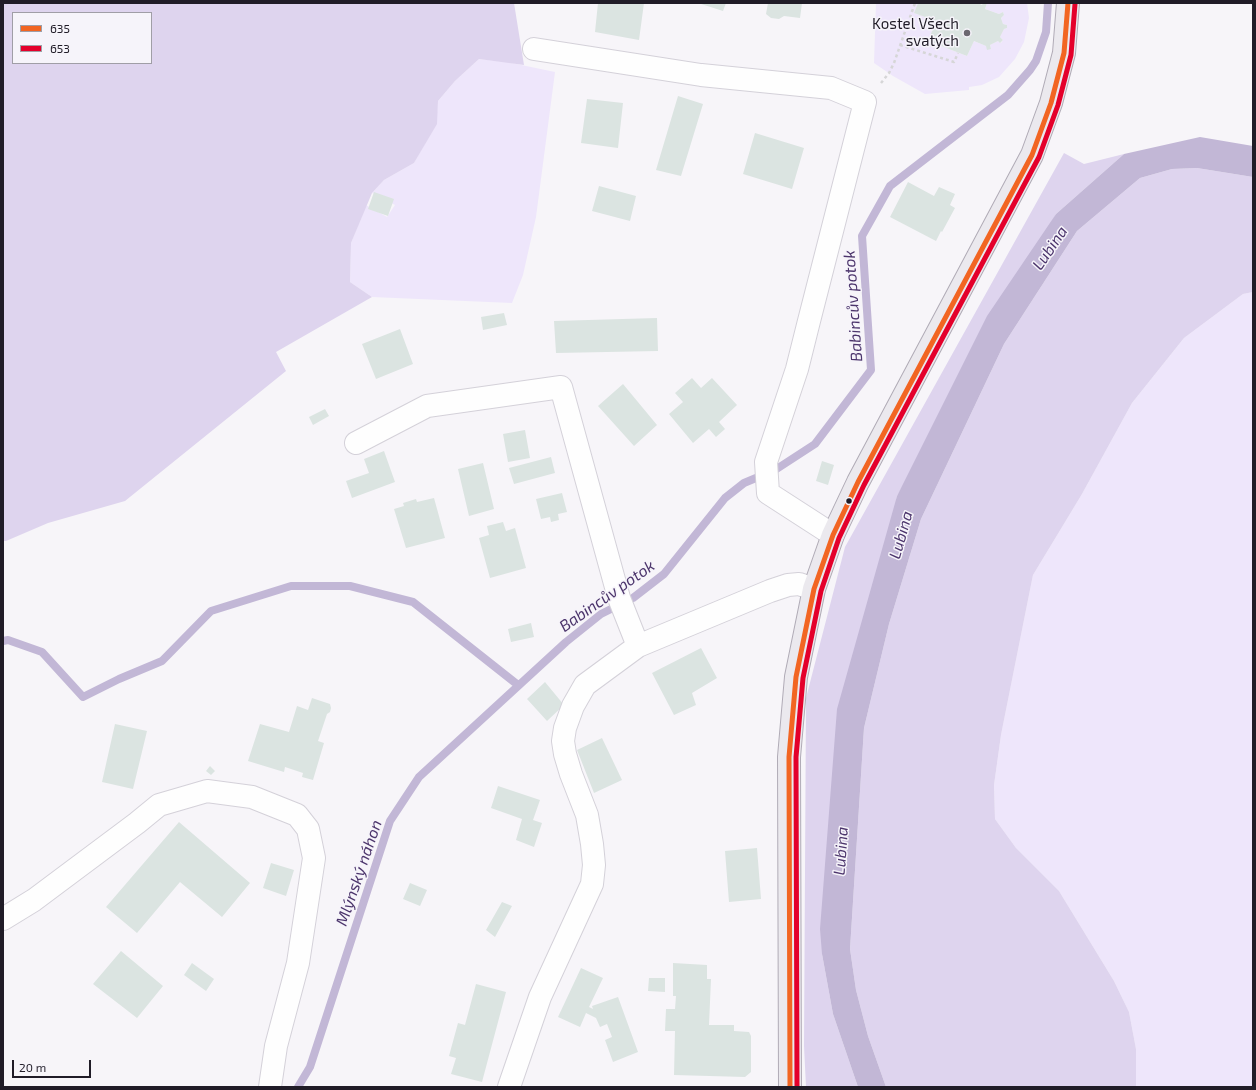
<!DOCTYPE html>
<meta charset="utf-8">
<style>
body{margin:0}
#map{position:relative;width:1256px;height:1090px;overflow:hidden;background:#f7f5f9;font-family:"Exo 2",sans-serif}
canvas{display:block}
.frame{position:absolute;inset:0;border:4px solid #201c27;pointer-events:none}
.legend{position:absolute;left:12px;top:12px;width:140px;height:52px;box-sizing:border-box;background:#f6f4fa;border:1px solid #a09ea6;margin:0;padding:5px 7px;list-style:none;font-size:12px;color:#201c27}
.legend li{display:flex;align-items:center;gap:8px;height:20px}
.legend b{width:20px;border:1px solid #a09ea6}
.scale{position:absolute;left:12px;top:1060px;width:79px;height:18px;box-sizing:border-box;border:2px solid #201c27;border-top:0;padding-left:5px;font-size:12px;line-height:14px;white-space:nowrap;color:#201c27;-webkit-text-stroke:3px #f6f4fa;paint-order:stroke}
</style>
<div id="map">
<canvas width="1256" height="1090"></canvas>
<div class="frame"></div>
<ul class="legend">
<li><b style="height:5px;background:#f26522"></b>635</li>
<li><b style="height:5px;background:#e4002b"></b>653</li>
</ul>
<div class="scale">20 m</div>
</div>
<script>
const g = document.querySelector('canvas').getContext('2d');
g.lineJoin = 'round';
function fill(path, color) { g.fillStyle = color; g.fill(path, 'evenodd'); }
const toPath = rows => new Path2D(rows.map(r => 'M' + r).join(''));
function strokePath(path, color, width, dash) { g.strokeStyle = color; g.lineWidth = width; g.lineCap = dash ? 'butt' : 'round'; g.setLineDash(dash || []); g.stroke(path); }
function label(font, color, halo, rows, align = 'center') {
  g.font = font + ' "Exo 2",sans-serif'; g.lineWidth = 3; g.setLineDash([]); g.textBaseline = 'middle'; g.strokeStyle = halo; g.fillStyle = color; for (const [text, x, y, turn = 0] of rows) {
    g.save(); g.translate(x, y); g.rotate((+turn || 0) * Math.PI / 180); g.textAlign = isNaN(turn) ? turn : align; if (halo) g.strokeText(text, 0, 0); g.fillText(text, 0, 0); g.restore();
  }
}
fill(toPath([
 [876,3,918,3,914,13,936,21,928,41,967,56,974,41,986,46,991,49,990,45,998,41,1001,43,1003,40,1000,37,1004,29,1007,28,1007,25,1003,24,1001,18,1004,15,1003,12,999,14,985,9,987,3,1027,3,1029,18,1024,42,1015,59,999,77,982,85,969,87,969,90,925,94,893,76,874,63],
 [479,59,507,62,555,72,536,217,523,275,512,303,372,297,350,282,351,243,366,205,387,217,395,205,372,193,384,180,414,163,436,124,438,101,455,81],
 [1253,292,1253,1087,1136,1087,1136,1049,1129,1012,1114,981,1059,891,1016,848,995,819,994,785,1001,735,1033,575,1082,494,1132,403,1184,338,1243,294]
]), '#eee6fb');
fill(toPath([
 [3,3,514,3,524,65,479,59,455,81,438,101,437,124,414,163,384,180,372,193,351,243,350,282,372,297,276,352,286,371,125,501,48,523,6,541,3,541],
 [13,13,151,13,151,63,13,63],
 [1064,153,1084,164,1124,154,1056,214,897,496,822,954,833,1014,858,1087,806,1087,804,1046,806,698,845,547],
 [1197,168,1253,177,1253,292,1243,294,1184,338,1132,403,1082,494,1033,575,1001,735,994,785,995,819,1016,848,1059,891,1114,981,1129,1012,1136,1049,1136,1087,886,1087,868,1036,856,990,850,949,864,728,889,624,921,519,1004,344,1077,231,1140,178,1172,169]
]), '#ded4ee');
fill(toPath([
 [1200,137,1253,146,1253,177,1197,168,1172,169,1140,178,1077,231,1004,344,921,519,889,624,864,728,850,949,856,990,868,1036,886,1087,858,1087,833,1014,822,954,820,929,837,709,897,496,987,316,1056,214,1124,154]
]), '#c2b7d6');
strokePath(toPath([
 [3,641,8,640,42,652,83,697,119,679,162,661,211,611,291,586,350,586,413,602,518,685],
 [298,1087,310,1067,390,821,419,777,566,642,601,614,633,598,664,574,725,498,744,483,775,470,815,444,871,370,862,236,890,186,1008,95,1030,70,1036,61,1046,32,1048,3]
]), '#c2b7d6', 8);
fill(toPath([
 [598,3,644,3,639,40,595,32],
 [698,3,726,3,723,11],
 [768,3,802,3,800,18,784,16,779,19,771,18,766,14],
 [918,3,978,3,982,5,983,3,987,3,985,9,999,14,1003,12,1004,15,1001,18,1003,24,1007,25,1007,28,1004,29,1000,37,1003,40,1000,43,998,41,990,45,991,49,987,50,986,46,974,41,967,56,928,41,936,21,914,13],
 [678,96,703,104,681,176,656,170],
 [587,99,623,103,618,148,581,143],
 [755,133,804,148,792,189,743,174],
 [908,182,934,196,939,187,955,194,950,205,955,208,942,232,941,231,936,241,890,217],
 [599,186,636,196,630,221,592,211],
 [374,192,394,199,388,216,368,209],
 [504,313,507,325,483,330,481,317],
 [657,318,658,351,556,353,554,321],
 [400,329,413,364,376,379,362,344],
 [692,378,701,388,712,378,737,405,719,422,725,429,716,437,709,429,693,443,669,414,683,402,675,393],
 [623,384,657,425,634,446,598,406],
 [325,409,329,416,313,425,309,417],
 [525,430,530,458,508,462,503,434],
 [384,451,395,482,352,498,346,481,369,473,364,459],
 [551,457,555,473,514,484,509,468],
 [822,461,834,465,828,485,816,481],
 [483,463,494,509,469,516,458,469],
 [562,493,567,512,558,514,559,520,551,522,550,517,541,519,536,499],
 [434,498,445,538,406,548,394,509,404,506,403,503,416,499,417,502],
 [503,522,506,531,515,528,526,568,490,578,479,538,489,535,487,526],
 [531,623,534,637,511,642,508,629],
 [701,648,717,678,692,693,696,705,674,715,652,673],
 [545,682,564,705,547,721,527,699],
 [312,698,330,704,331,708,330,712,327,714,318,741,324,743,313,780,302,777,303,773,285,767,284,772,248,761,260,724,289,732,297,706,308,710],
 [115,724,147,731,133,789,102,782],
 [602,738,622,780,594,793,577,750],
 [210,766,215,771,211,775,206,771],
 [498,786,540,800,533,820,542,823,534,847,516,840,522,819,491,808],
 [179,822,250,883,222,917,180,882,137,933,106,907],
 [757,848,761,899,729,902,725,851],
 [271,863,294,870,286,896,263,888],
 [410,883,427,890,420,906,403,899],
 [502,902,512,906,495,937,486,930],
 [121,951,163,986,137,1018,93,984],
 [192,963,214,979,206,991,184,975],
 [673,963,707,965,707,979,711,979,709,1025,734,1025,734,1031,749,1032,751,1036,751,1072,745,1077,674,1075,675,1031,665,1031,666,1009,675,1009,676,996,673,996],
 [581,968,603,978,589,1007,593,1009,592,1006,618,997,638,1052,613,1062,605,1040,612,1037,607,1024,600,1027,596,1018,586,1013,580,1027,558,1017],
 [649,978,665,978,665,992,648,991],
 [476,984,506,992,482,1082,451,1074,456,1058,449,1056,458,1023,465,1025]
]), '#dbe4e1');
const minor = toPath([
 [534,49,701,75,831,88,865,102,809,321,797,369,766,462,768,493,833,535],
 [356,443,427,406,561,387,619,598,638,646],
 [3,919,34,900,137,823,159,805,207,791,252,797,297,815,308,829,314,858,298,963,276,1046,270,1087],
 [509,1087,540,997,592,884,594,865,592,844,587,815,571,774,565,754,563,741,565,728,573,706,585,685,638,646,770,591,788,585,799,584,814,589]
]);
const primary = toPath([
 [790,1087,789,757,796,677,814,589,833,535,858,482,1032,155,1051,103,1064,53,1068,3]
]);
strokePath(minor, '#d4d1d9', 24);
strokePath(primary, '#b0abb6', 24);
strokePath(toPath([
 [900,45,954,62,958,53],
 [881,83,889,73,894,63,915,3]
]), '#d6d6d7', 2.5, [3, 3]);
strokePath(minor, '#fefefe', 22);
strokePath(primary, '#ebe9ee', 22);
strokePath(toPath([
 [790,1087,789,757,796,677,814,589,833,535,858,482,1032,155,1051,103,1064,53,1068,3]
]), '#f26522', 5);
strokePath(toPath([
 [797,1087,796,757,803,678,821,591,839,538,864,485,1039,157,1058,105,1071,55,1075,4]
]), '#e4002b', 5);
for (const [x, y, r, color] of [
 [967,33,4,"#6b6870"],
 [849,501,3.5,"#201c27"]
]) { const dot = new Path2D(); dot.arc(x, y, r, 0, 2 * Math.PI); g.fillStyle = color; g.fill(dot); strokePath(dot, '#f6f4fa', 1.5); }
label('15px', '#201c27', '#f6f4fa', [
 ["Kostel Všech",959,24],
 ["svatých",959,41]
], 'right');
label('italic 16px', '#4c356c', '#f6f4fa', [
 ["Lubina",1050,248,-56],
 ["Babincův potok",853,306,-94],
 ["Lubina",901,535,-74],
 ["Babincův potok",607,596,-35],
 ["Lubina",841,851,-86],
 ["Mlýnský náhon",359,873,-71]
]);
</script>
